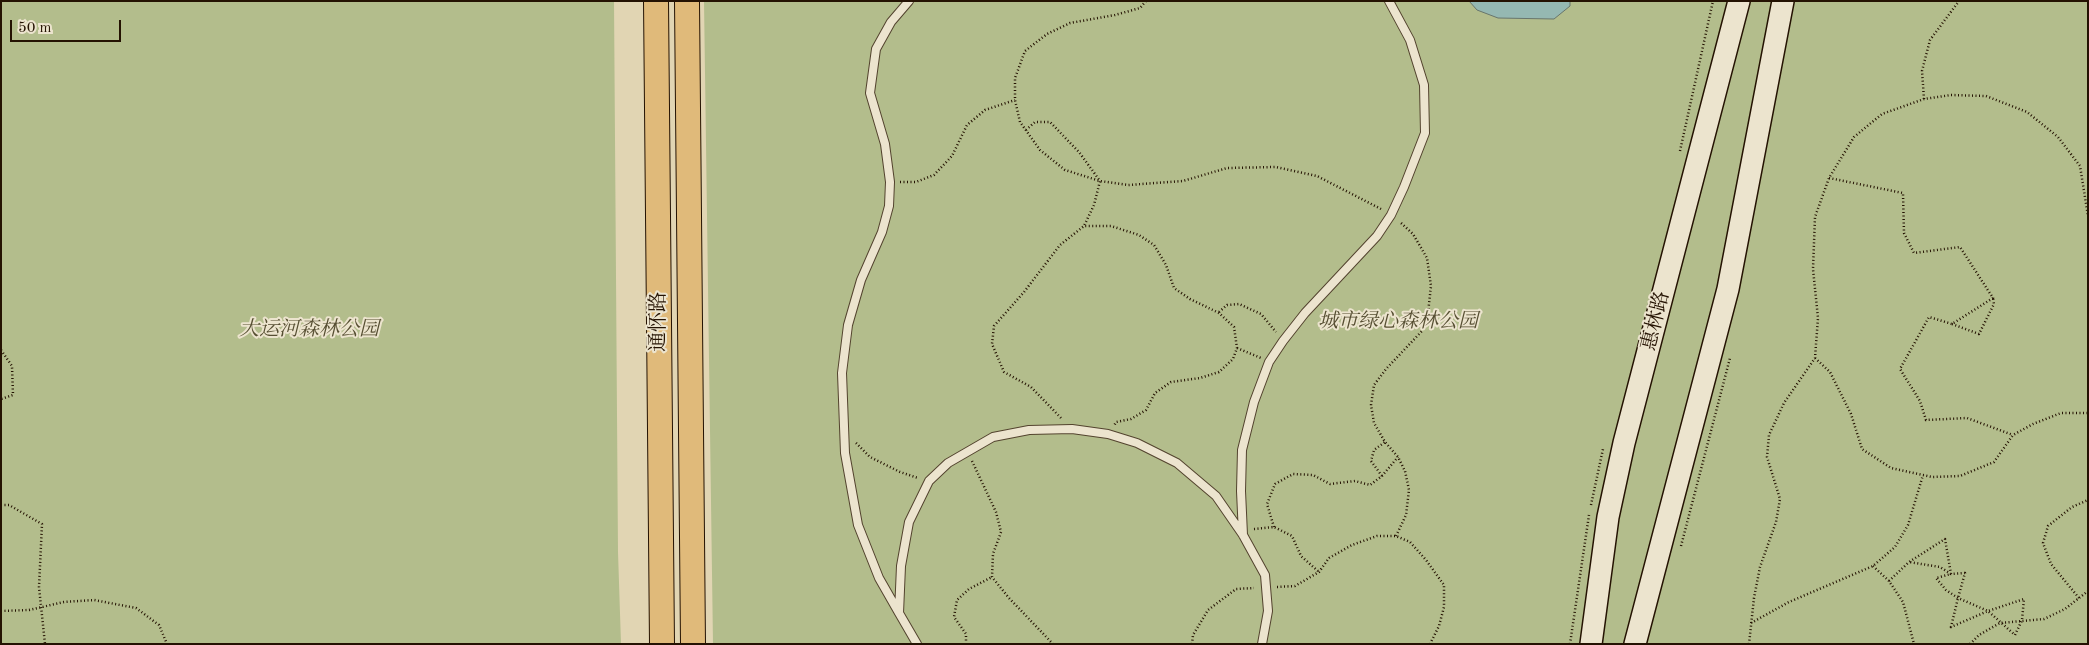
<!DOCTYPE html>
<meta charset="utf-8">
<style>
body{margin:0}
#map{position:relative;width:2089px;height:645px;overflow:hidden;background:#e1d5b3;font-family:"Old Standard TT",serif}
canvas{display:block}
.frame{position:absolute;inset:0;border:2px solid #241202;pointer-events:none}
.scale{position:absolute;left:10px;top:20px;width:111px;height:22px;box-sizing:border-box;border:2px solid #241202;border-top:0;padding-left:6px;font-size:15px;line-height:18px;white-space:nowrap;color:#241202;-webkit-text-stroke:4px #ece4ce;paint-order:stroke}
</style>
<div id="map">
<canvas width="2089" height="645"></canvas>
<div class="frame"></div>
<div class="scale">50 m</div>
</div>
<script>
const g = document.querySelector('canvas').getContext('2d');
g.lineJoin = 'round';
function fill(path, color) { g.fillStyle = color; g.fill(path, 'evenodd'); }
const toPath = rows => new Path2D(rows.map(r => 'M' + r).join(''));
function strokePath(path, color, width, dash) { g.strokeStyle = color; g.lineWidth = width; g.lineCap = dash ? 'butt' : 'round'; g.setLineDash(dash || []); g.stroke(path); }
function label(font, color, halo, rows, align = 'center') {
  g.font = font + ' "Old Standard TT","Noto Serif SC",serif'; g.lineWidth = 4; g.setLineDash([]); g.textBaseline = 'middle'; g.strokeStyle = halo; g.fillStyle = color; for (const [text, x, y, turn = 0] of rows) {
    g.save(); g.translate(x, y); g.rotate((+turn || 0) * Math.PI / 180); g.textAlign = isNaN(turn) ? turn : align; if (halo) g.strokeText(text, 0, 0); g.fillText(text, 0, 0); g.restore();
  }
}
fill(toPath([
 [1,1,614,1,618,552,621,644,1,644],
 [704,1,2088,1,2088,644,713,644]
]), '#b3bd8c');
const water = toPath([
 [1469,1,1570,1,1570,6,1554,19,1498,18,1477,10,1469,1]
]);
fill(water, '#95b8b2');
strokePath(water, '#68766c', 1);
const service = toPath([
 [1243,535,1241,491,1242,450,1254,402,1269,362,1283,341,1305,313,1377,236,1391,215,1404,187,1425,133,1424,85,1410,40,1389,1],
 [899,613,879,578,858,525,845,453,842,373,848,325,861,280,882,232,889,206,890,182,885,144,870,93,876,49,891,22,909,1],
 [917,644,899,613,901,566,909,522,929,481,948,463,993,437,1029,430,1072,429,1108,434,1137,443,1177,463,1216,496,1243,535,1265,575,1268,611,1262,644]
]);
const secondary = toPath([
 [1591,644,1608,517,1624,443,1739,1],
 [1635,644,1728,289,1783,1]
]);
const primary = toPath([
 [656,1,662,644],
 [687,1,693,644]
]);
strokePath(service, '#53432e', 10);
strokePath(secondary, '#241202', 24);
strokePath(primary, '#241202', 26);
strokePath(toPath([
 [1146,1,1140,8,1115,15,1070,23,1047,34,1025,51,1015,78,1015,100,1020,122,1040,150,1065,170,1100,181,1128,185,1183,181,1227,168,1276,167,1317,176,1381,209],
 [1924,99,1922,71,1930,40,1959,1],
 [1026,130,1035,122,1050,122,1079,152,1100,181,1094,205,1084,226],
 [1680,151,1713,1],
 [1829,178,1903,193,1904,233,1914,253,1960,247,1993,298,1952,324,1929,317,1900,369,1920,401,1926,420,1967,418,2013,435],
 [900,182,916,182,934,175,952,156,967,125,985,110,1015,100],
 [1219,312,1227,305,1239,304,1261,314,1276,332],
 [1952,324,1979,334,1994,304,1993,298],
 [1237,348,1261,358],
 [1,350,12,366,13,395,1,399],
 [1815,358,1830,372,1851,414,1862,449,1891,468,1923,475,1932,477,1960,476,1994,462,2013,435,2033,424,2061,413,2088,413],
 [1061,418,1031,387,1004,372,992,344,994,326,1024,292,1060,245,1084,226,1111,226,1139,235,1154,245,1166,265,1174,288,1190,299,1219,313,1234,327,1237,348,1233,359,1219,372,1200,378,1171,382,1155,393,1146,410,1131,419,1116,422,1114,426],
 [856,443,870,457,900,472,918,478],
 [972,461,996,512,1001,532,993,554,992,577,1009,598,1053,644],
 [1382,476,1371,461,1374,450,1385,442],
 [1,505,9,505,42,524,39,587,45,644],
 [1591,505,1603,449],
 [1274,527,1267,504,1275,484,1293,474,1313,475,1330,484,1355,481,1370,485,1382,476,1398,457],
 [1254,529,1274,527,1292,536,1301,556,1319,572],
 [1396,536,1406,515,1409,490,1405,471,1398,457,1385,442,1374,423,1371,405,1374,385,1386,369,1422,331,1428,313,1431,286,1427,258,1413,234,1400,222],
 [1681,546,1730,358],
 [1873,566,1889,581,1903,602,1914,644],
 [1889,581,1909,562,1945,539,1951,574,1965,573,1958,598,1951,627,1988,611,2024,599,2022,620,2015,635,1988,611,1958,598,1946,590,1936,578,1951,574,1940,567,1909,562],
 [1277,587,1295,586,1319,572,1329,558,1352,545,1377,536,1396,536,1410,542,1426,560,1444,585,1444,607,1439,626,1430,644],
 [2079,598,2051,564,2043,543,2048,526,2072,507,2088,500],
 [1,611,29,610,64,602,94,600,136,608,159,625,167,644],
 [1751,623,1789,602,1873,566,1895,547,1908,525,1923,475],
 [966,644,966,634,954,617,957,600,969,589,992,577],
 [1192,644,1193,635,1208,610,1236,589,1254,588],
 [1570,644,1589,515],
 [1749,644,1754,598,1760,567,1776,522,1780,499,1767,457,1769,435,1784,403,1815,358,1818,318,1813,269,1815,217,1829,178,1854,137,1882,114,1924,99,1951,95,1986,96,2027,112,2058,137,2080,166,2088,216],
 [1970,644,1979,635,2000,623,2044,619,2065,609,2088,591]
]), '#241202', 2.5, [1, 2.5]);
strokePath(service, '#ece4ce', 8);
strokePath(secondary, '#ece4ce', 21);
strokePath(primary, '#e0ba7a', 24);
label('20px', '#241202', '#ece4ce', [
 ["惠林路",1656,321,-76],
 ["通怀路",659,322,-90]
]);
label('italic 20px', '#564e32', '#ece4ce', [
 ["城市绿心森林公园",1398,322],
 ["大运河森林公园",309,330]
]);
</script>
